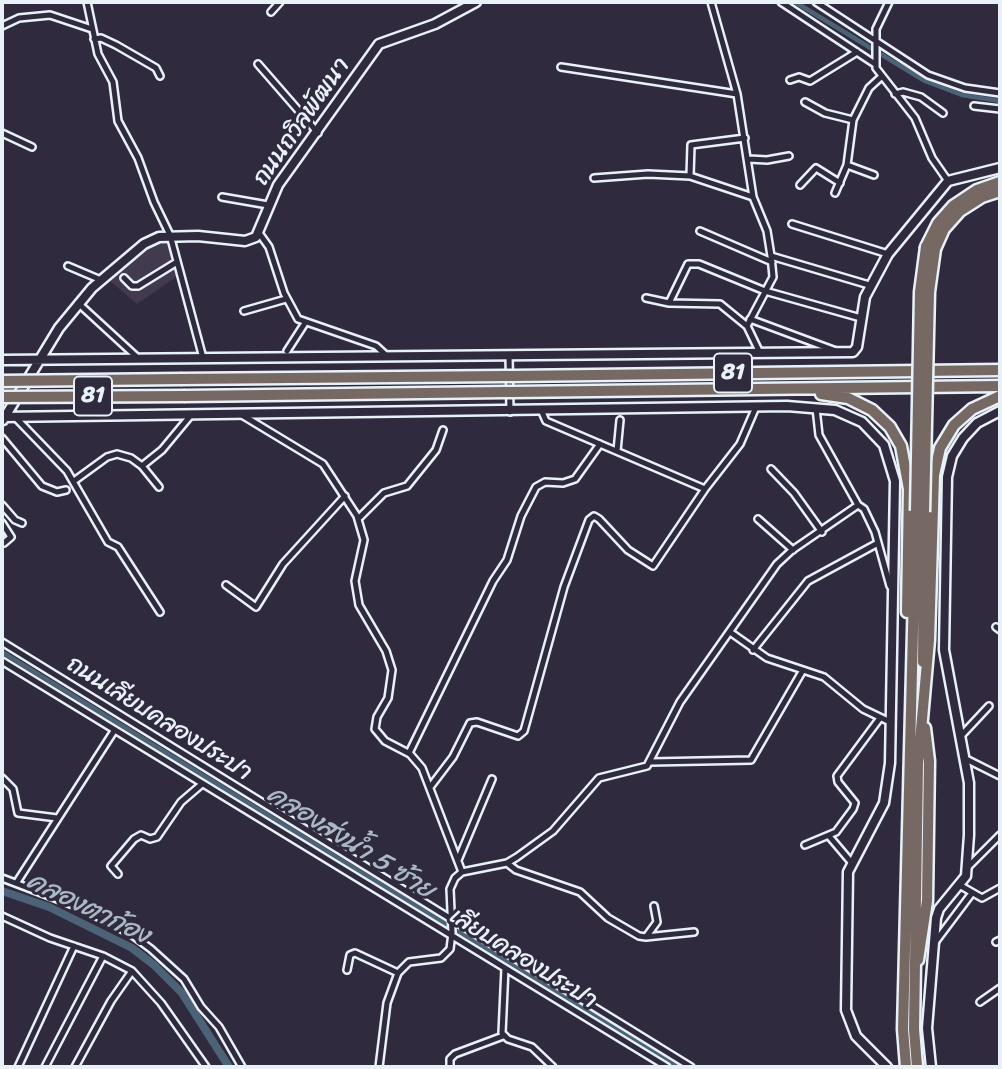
<!DOCTYPE html>
<meta charset="utf-8">
<style>
body{margin:0}
#map{position:relative;width:1002px;height:1069px;overflow:hidden;background:#2f2a3d;font-family:Sriracha,sans-serif}
canvas{display:block}
.frame{position:absolute;inset:0;border:4px solid #e8f1f8;pointer-events:none}
</style>
<div id="map">
<canvas width="1002" height="1069"></canvas>
<div class="frame"></div>
</div>
<script>
const g = document.querySelector('canvas').getContext('2d');
g.lineJoin = 'round';
function fill(path, color) { g.fillStyle = color; g.fill(path, 'evenodd'); }
const toPath = rows => new Path2D(rows.map(r => 'M' + r).join(''));
function strokePath(path, color, width, dash) { g.strokeStyle = color; g.lineWidth = width; g.lineCap = dash ? 'butt' : 'round'; g.setLineDash(dash || []); g.stroke(path); }
function label(font, color, halo, rows, align = 'center') {
  g.font = font + ' Sriracha,"Playpen Sans Thai",sans-serif'; g.lineWidth = 6; g.setLineDash([]); g.textBaseline = 'middle'; g.strokeStyle = halo; g.fillStyle = color; for (const [text, x, y, turn = 0] of rows) {
    g.save(); g.translate(x, y); g.rotate((+turn || 0) * Math.PI / 180); g.textAlign = isNaN(turn) ? turn : align; if (halo) g.strokeText(text, 0, 0); g.fillText(text, 0, 0); g.restore();
  }
}
fill(toPath([
 [170,240,176,277,137,304,109,280,148,248]
]), '#423a4f');
strokePath(toPath([
 [795,2,925,81,962,95,1000,101],
 [2,652,678,1067]
]), '#4c6277', 4.5);
strokePath(toPath([
 [2,891,49,907,132,948,154,965,182,993,229,1067]
]), '#4c6277', 8);
const street = toPath([
 [87,2,98,54,113,82,118,121,138,158,154,202,170,235,203,358],
 [711,2,737,94,753,197,767,231,771,256,773,277,747,326,760,353],
 [781,2,875,64],
 [816,2,928,75,965,88,1000,93],
 [889,2,876,29,876,68,915,118,932,158,948,181],
 [271,12,280,2],
 [2,26,19,18,50,15,92,29],
 [94,39,101,38,116,45,156,68,160,76],
 [258,64,318,133],
 [561,67,737,94],
 [790,80,799,77,810,81,857,52],
 [895,94,903,92,921,97,943,113],
 [805,102,825,113,853,120],
 [974,106,1000,109],
 [2,133,32,147],
 [749,159,767,160,789,156],
 [847,165,874,175],
 [690,176,691,145,745,138],
 [594,178,648,174,690,176,753,197],
 [800,185,816,168,840,183],
 [835,193,847,165,853,120,869,88,881,77],
 [222,197,268,205],
 [792,224,888,254],
 [700,231,772,262],
 [259,233,269,247,284,293,298,319,376,346,388,357],
 [771,256,869,285],
 [68,266,101,280],
 [124,278,132,286,138,286,177,262],
 [646,298,669,303],
 [78,303,139,359],
 [244,311,286,299],
 [750,319,836,351],
 [747,326,720,304,669,303,688,264,699,264,765,291,861,318],
 [287,351,305,323],
 [509,355,510,412],
 [542,412,546,421,705,489,740,444,756,407],
 [242,415,323,464,357,516,364,540,355,581,359,605,386,651,392,670,388,698,377,717,375,729,385,741,410,754,422,768,462,872],
 [15,417,67,471,108,542,118,547,160,612],
 [2,438,42,486,57,492,66,490],
 [617,451,620,420],
 [142,466,162,450,191,415],
 [771,469,794,493,822,532],
 [74,481,107,457,117,454,131,458,142,466,159,487],
 [2,505,15,520,22,523],
 [858,505,864,509,875,532,890,586],
 [358,519,384,493,407,486,436,450,443,430],
 [758,519,793,550],
 [2,523,11,537,4,543],
 [226,585,256,607,283,564,345,496],
 [996,627,1000,630],
 [730,632,767,658,824,677,863,709,890,722],
 [2,642,691,1067],
 [753,650,808,581,878,543],
 [2,661,667,1067],
 [960,737,989,706],
 [409,753,493,581,507,560,521,516,536,487,545,482,563,483,575,479,600,444],
 [964,758,1000,776],
 [651,762,751,760,803,670],
 [2,778,13,789,18,813,57,818],
 [431,786,453,757,470,723,477,722,518,736,524,731,564,587,589,520,594,516,599,519,628,550,653,566,705,489],
 [829,836,851,862],
 [805,845,836,832,853,809,855,803,838,782,837,776,880,718],
 [458,860,492,779],
 [507,863,516,870,580,892,608,918,639,936,646,937,657,922,654,906],
 [967,868,1000,835],
 [118,874,111,866,134,839,141,835,150,839,157,837,181,802,202,784],
 [2,878,81,908,131,934,151,949,184,979,201,1007,219,1027,242,1067],
 [17,882,114,731],
 [961,886,982,898,1000,888],
 [2,916,50,938,103,956,132,971,161,1003,206,1067],
 [646,937,694,932],
 [936,941,972,893],
 [996,942,1000,940],
 [505,968,502,1033,508,1039,532,1047,553,1067],
 [347,970,350,955,355,953,398,973],
 [980,1002,1000,988],
 [18,1067,74,946],
 [45,1067,103,956],
 [75,1067,111,1001,132,971],
 [379,1067,387,1003,398,973,409,962,441,958,450,949,452,933,450,889,455,878,462,872,507,863,517,857,553,831,599,778,647,766,680,702,777,564,791,551,858,505,819,435,816,408],
 [450,1067,450,1059,455,1054,503,1036]
]);
const secondary = toPath([
 [2,360,853,352,857,347,865,297,888,254,948,181,1000,168],
 [2,417,787,406,835,410,862,422,884,445,895,481,890,763,884,803,848,872,846,1010,856,1036,887,1067],
 [3,420,59,328,92,288,144,244,159,237,198,236,245,241,256,237,278,185,379,44,435,24,476,2],
 [931,1067,927,1028,936,918,939,909,966,876,969,835,969,783,944,650,947,477,952,456,963,438,977,423,1000,411]
]);
const highway = toPath([
 [926,247,938,223,953,206,977,190,1000,182],
 [935,249,944,229,960,211,982,197,1000,191],
 [513,376,1000,370],
 [182,379,505,376],
 [513,392,1000,386],
 [821,394,848,398,872,410,890,427,901,446,909,489,907,612],
 [185,396,505,392],
 [923,662,924,512],
 [918,960,927,901,929,761,925,728],
 [906,1067,903,1029,916,511],
 [917,1067,914,1029,918,764,929,640,934,475,940,448,954,425,972,409,1000,396]
]);
strokePath(street, '#e8f1f8', 10);
strokePath(secondary, '#e8f1f8', 13);
strokePath(highway, '#e8f1f8', 15);
strokePath(street, '#2f2a3d', 5);
strokePath(secondary, '#2f2a3d', 8);
strokePath(highway, '#766964', 10);
const highwayBridge = toPath([
 [505,376,513,376],
 [2,381,182,379],
 [505,392,513,392],
 [2,397,185,396],
 [916,511,920,292,926,247],
 [924,512,929,292,935,249]
]);
strokePath(highwayBridge, '#e8f1f8', 15, []);
strokePath(highwayBridge, '#766964', 10);
for (const [x, y, w] of [
 [733,373,38],
 [93,396,38]
]) { const box = new Path2D(); box.roundRect(x - w / 2, y - 19.5, w, 39, 5); g.fillStyle = '#2f2a3d'; g.fill(box); strokePath(box, '#e8f1f8', 2); }
label('bold 23px', '#e8f1f8', null, [
 ["81",733,373],
 ["81",93,396]
]);
label('24px', '#e8f1f8', '#2f2a3d', [
 ["ถนนถวิลพัฒนา",302,122,-55],
 ["ถนนเลียบคลองประปา",159,719,32],
 ["เลียบคลองประปา",523,959,32]
]);
label('italic 26px', '#aab8c4', '#2f2a3d', [
 ["คลองส่งน้ำ 5 ซ้าย",350,843,32],
 ["คลองตาก้อง",88,909,26]
]);
</script>
